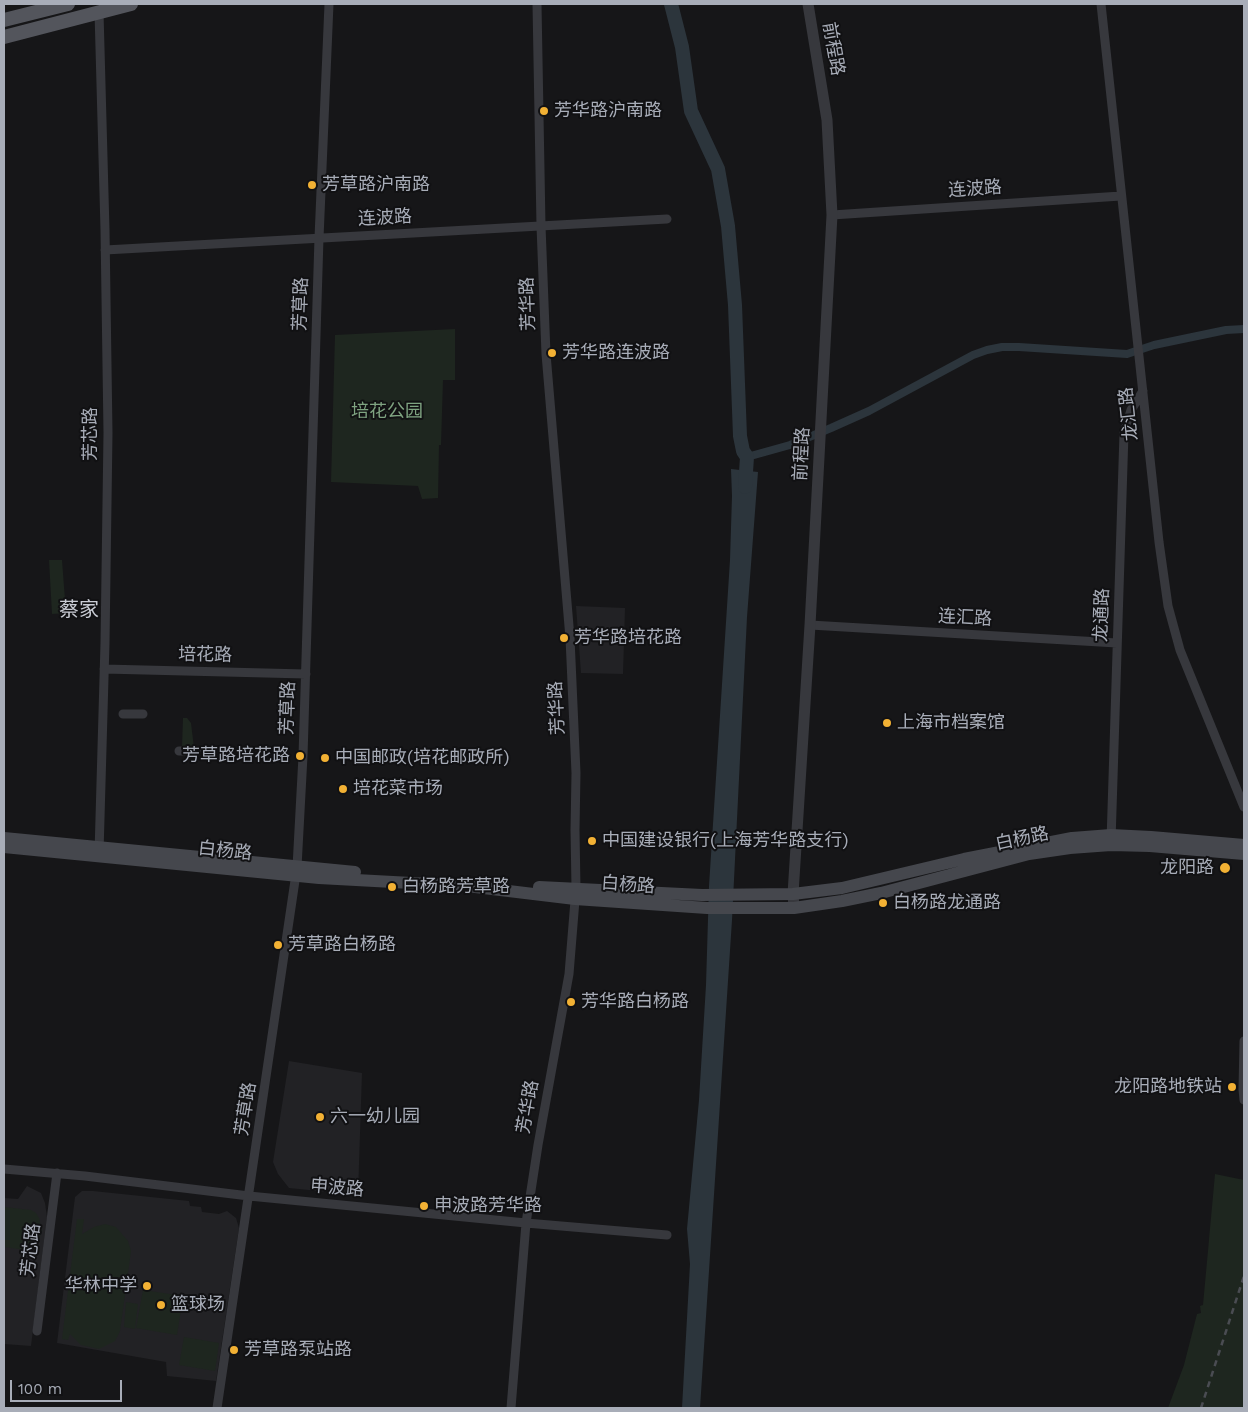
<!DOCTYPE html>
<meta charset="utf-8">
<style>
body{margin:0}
#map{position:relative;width:1248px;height:1412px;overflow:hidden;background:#161618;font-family:"Work Sans",sans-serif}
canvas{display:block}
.frame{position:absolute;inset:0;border:5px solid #a8adb8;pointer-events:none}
.scale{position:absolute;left:10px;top:1380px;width:112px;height:22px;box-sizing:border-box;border:2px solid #a8adb8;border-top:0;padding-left:6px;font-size:15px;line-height:18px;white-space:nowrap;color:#a8adb8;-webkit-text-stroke:4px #111113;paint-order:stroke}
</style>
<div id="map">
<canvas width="1248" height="1412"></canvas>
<div class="frame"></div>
<div class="scale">100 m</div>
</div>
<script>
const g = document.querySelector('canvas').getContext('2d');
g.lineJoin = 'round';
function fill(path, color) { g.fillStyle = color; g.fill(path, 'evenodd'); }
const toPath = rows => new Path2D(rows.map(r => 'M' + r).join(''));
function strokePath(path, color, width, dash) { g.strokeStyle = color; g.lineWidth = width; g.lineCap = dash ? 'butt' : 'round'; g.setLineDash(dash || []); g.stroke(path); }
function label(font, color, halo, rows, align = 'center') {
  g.font = font + ' "Work Sans","Noto Sans SC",sans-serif'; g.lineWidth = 4; g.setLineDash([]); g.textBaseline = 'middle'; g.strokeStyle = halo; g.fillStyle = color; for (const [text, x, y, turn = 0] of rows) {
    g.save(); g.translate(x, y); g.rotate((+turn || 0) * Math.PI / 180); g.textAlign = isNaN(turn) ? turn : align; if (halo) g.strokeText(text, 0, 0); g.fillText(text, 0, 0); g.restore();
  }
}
fill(toPath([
 [576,606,625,608,623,674,581,673],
 [289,1061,362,1073,358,1195,289,1188,278,1174,273,1162],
 [27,1186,41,1193,45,1203,47,1217,31,1346,4,1344,4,1198,18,1199],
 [82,1191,93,1191,189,1201,190,1206,201,1207,202,1212,219,1214,227,1211,236,1218,239,1228,216,1381,167,1376,166,1362,57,1343,75,1197]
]), '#222225');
fill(toPath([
 [455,329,455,380,443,380,441,445,439,445,438,498,422,499,418,486,331,482,335,335],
 [49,560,62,560,66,613,52,614],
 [183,718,187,718,191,723,194,748,182,747],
 [1215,1174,1244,1180,1244,1408,1168,1408,1184,1365,1197,1314,1201,1313,1200,1306,1203,1305],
 [4,1207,31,1210,36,1213,39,1218,42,1231,37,1245,27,1250,4,1247],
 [77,1219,84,1219,82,1234,94,1227,105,1224,116,1227,128,1241,131,1251,120,1331,115,1341,99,1349,81,1345,70,1334,68,1340,62,1339],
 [143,1290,183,1296,177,1335,136,1328],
 [126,1302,138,1304,135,1329,124,1327],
 [184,1337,219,1343,215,1371,179,1365]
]), '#1e261f');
fill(toPath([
 [731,469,758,472,747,617,732,920,700,1408,682,1408,690,1264,687,1229,699,1100,706,985,709,886,730,560,732,496]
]), '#2c353c');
strokePath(toPath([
 [747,457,790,445,831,428,869,411,973,355,987,350,1002,347,1019,347,1127,354,1154,345,1226,330,1244,329]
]), '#2c353c', 8);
strokePath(toPath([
 [671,4,682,47,691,111,718,169,728,226,735,305,740,436,743,451,747,457,745,487]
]), '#2c353c', 14);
strokePath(toPath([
 [1101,4,1159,542,1168,606,1180,650,1244,807],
 [99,12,105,230,108,433,105,643,99,853],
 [832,215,1121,196],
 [105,250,667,219],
 [810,625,1117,643],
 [104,669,306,674],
 [123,714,143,714],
 [179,751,197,751],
 [1111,841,1124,433,1131,410,1143,391],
 [1244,1041,1243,1089,1244,1100],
 [4,1169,85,1176,249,1196,526,1223,667,1235],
 [37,1331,57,1173],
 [217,1408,297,867,303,756,319,238,329,4],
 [511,1408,526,1223,538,1145,569,974,576,888,575,830,576,773,570,638,546,354,541,226,537,4]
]), '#37383d', 9);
strokePath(toPath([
 [794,908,793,894,810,625,832,215,827,120,808,4]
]), '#37383d', 11);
strokePath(toPath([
 [4,838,355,872],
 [4,847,319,878,467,886,575,899,707,908,794,908,842,901,881,893,1029,854,1070,848,1111,845,1150,846,1244,854],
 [539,887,702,895,793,894,842,888,964,859,1072,838,1111,835,1151,837,1244,845]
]), '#45474d', 12);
strokePath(toPath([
 [4,20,68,4],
 [4,37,131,4]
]), '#53555c', 14);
strokePath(toPath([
 [1201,1408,1244,1276]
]), '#4a4c52', 2.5, [6, 5]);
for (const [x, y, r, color] of [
 [544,111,5,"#f2b134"],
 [312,185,5,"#f2b134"],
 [552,353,5,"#f2b134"],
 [564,638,5,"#f2b134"],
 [887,723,5,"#f2b134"],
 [300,756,5,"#f2b134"],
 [325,758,5,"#f2b134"],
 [343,789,5,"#f2b134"],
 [592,841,5,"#f2b134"],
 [1225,868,6,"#f2b134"],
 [392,887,5,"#f2b134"],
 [883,903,5,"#f2b134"],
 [278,945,5,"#f2b134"],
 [571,1002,5,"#f2b134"],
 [1232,1087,5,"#f2b134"],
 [320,1117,5,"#f2b134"],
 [424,1206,5,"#f2b134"],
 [147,1286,5,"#f2b134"],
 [161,1305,5,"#f2b134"],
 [234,1350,5,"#f2b134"]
]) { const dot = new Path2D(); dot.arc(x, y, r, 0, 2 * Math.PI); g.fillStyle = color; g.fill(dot); strokePath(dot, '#111113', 2); }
label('18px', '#a8adb8', '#111113', [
 ["前程路",833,49,80],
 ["连波路",975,189,-4],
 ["连波路",385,218,-3],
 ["芳草路",301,304,-88],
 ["芳华路",528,304,-92],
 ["龙汇路",1129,414,-96],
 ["芳芯路",91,434,-90],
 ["前程路",802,454,-87],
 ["龙通路",1102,615,-88],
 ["连汇路",965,618,3],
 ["培花路",205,655,1],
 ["芳草路",288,708,-88],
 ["芳华路",557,708,-93],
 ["白杨路",1022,839,-12],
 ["白杨路",225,851,6],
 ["白杨路",628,885,4],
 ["芳华路",528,1107,-80],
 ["芳草路",246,1109,-81],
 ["申波路",337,1188,5],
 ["芳芯路",31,1250,-83]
]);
label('18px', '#a8adb8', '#111113', [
 ["芳华路沪南路",554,111],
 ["芳草路沪南路",322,185],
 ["芳华路连波路",562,353],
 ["芳华路培花路",574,638],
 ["上海市档案馆",897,723],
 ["芳草路培花路",290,756,"right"],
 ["中国邮政(培花邮政所)",335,758],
 ["培花菜市场",353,789],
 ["中国建设银行(上海芳华路支行)",602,841],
 ["龙阳路",1214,868,"right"],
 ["白杨路芳草路",402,887],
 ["白杨路龙通路",893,903],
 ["芳草路白杨路",288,945],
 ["芳华路白杨路",581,1002],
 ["龙阳路地铁站",1222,1087,"right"],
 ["六一幼儿园",330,1117],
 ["申波路芳华路",434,1206],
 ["华林中学",137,1286,"right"],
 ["篮球场",171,1305],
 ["芳草路泵站路",244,1350]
], 'left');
label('18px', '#7fa381', '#111113', [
 ["培花公园",387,412]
]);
label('20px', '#c9ccd4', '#111113', [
 ["蔡家",79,610]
]);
</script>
